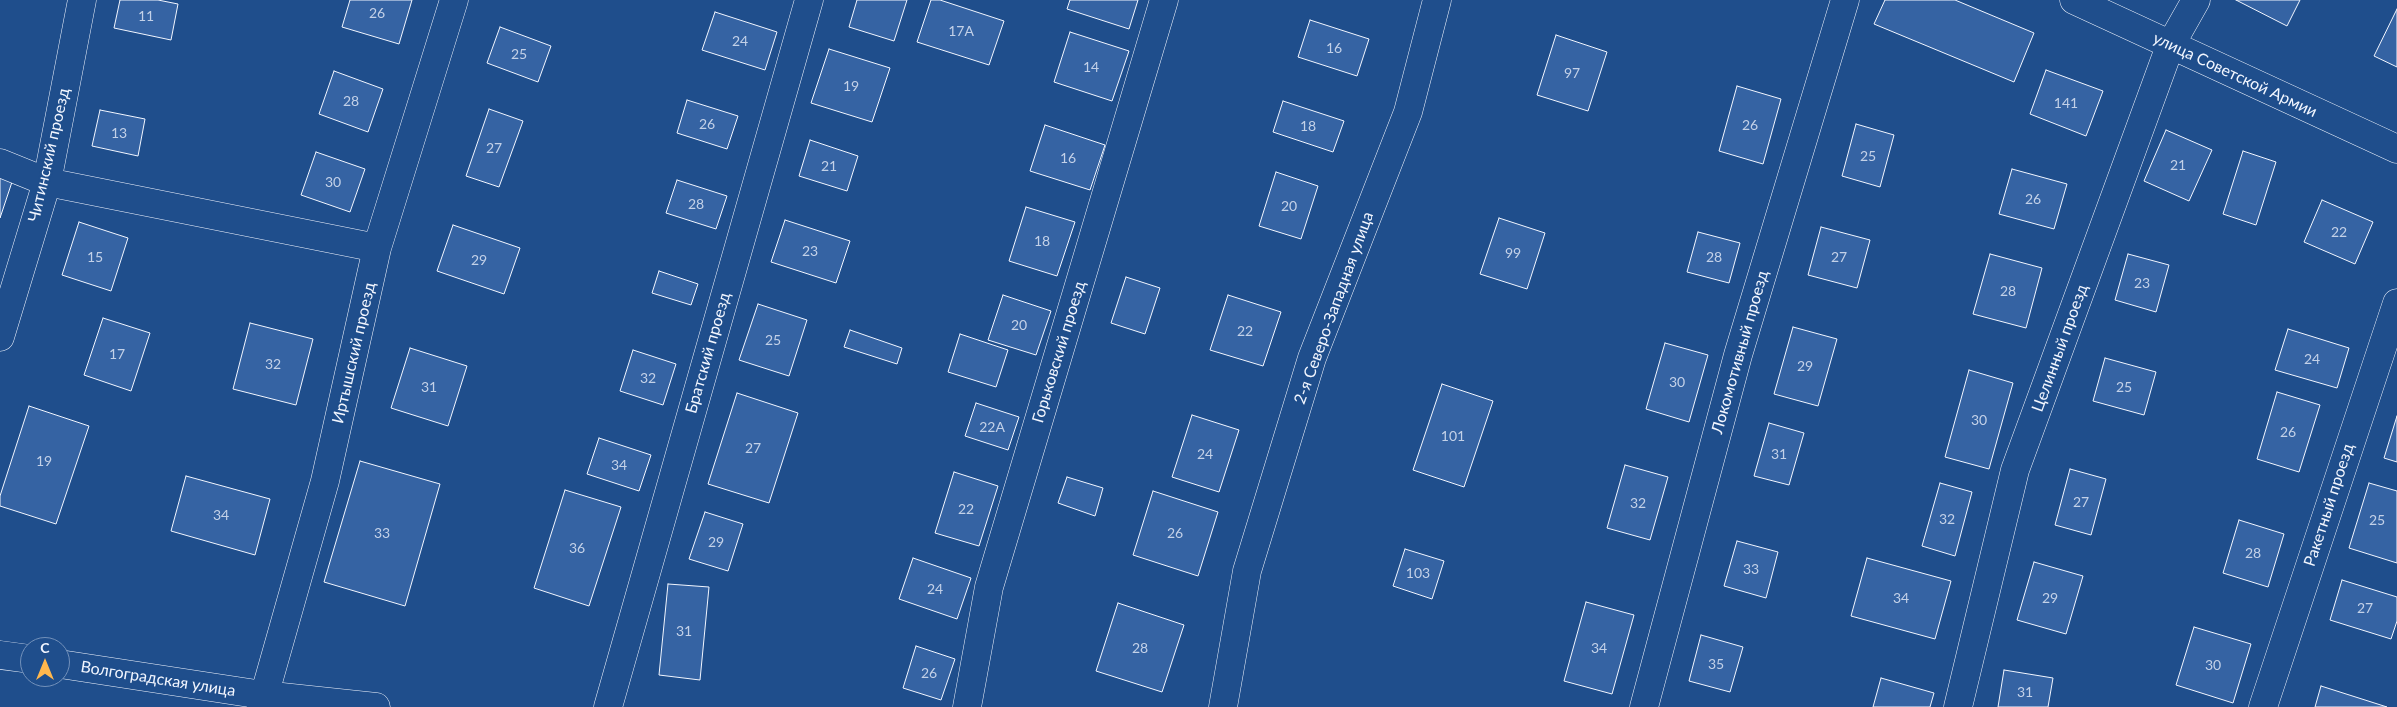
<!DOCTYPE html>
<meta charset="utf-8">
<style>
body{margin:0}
#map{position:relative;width:2397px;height:707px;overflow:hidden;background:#1f4e8c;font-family:Lato,sans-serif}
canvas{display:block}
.north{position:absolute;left:20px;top:637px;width:50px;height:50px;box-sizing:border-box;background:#1f4e8c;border:1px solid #7391ba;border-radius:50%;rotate:0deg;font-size:14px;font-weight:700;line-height:20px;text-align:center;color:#f2f6ff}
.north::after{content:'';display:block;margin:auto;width:18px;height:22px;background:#ffb74d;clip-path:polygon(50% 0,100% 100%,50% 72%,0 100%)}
</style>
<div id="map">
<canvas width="2397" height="707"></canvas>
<div class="north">С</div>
</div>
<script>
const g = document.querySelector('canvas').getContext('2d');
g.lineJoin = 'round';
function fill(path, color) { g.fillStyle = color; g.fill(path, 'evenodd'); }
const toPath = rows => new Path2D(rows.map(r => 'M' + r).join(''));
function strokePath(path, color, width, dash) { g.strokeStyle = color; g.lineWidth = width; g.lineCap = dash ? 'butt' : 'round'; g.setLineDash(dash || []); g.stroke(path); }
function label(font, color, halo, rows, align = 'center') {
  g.font = font + ' Lato,sans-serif'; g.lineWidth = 4; g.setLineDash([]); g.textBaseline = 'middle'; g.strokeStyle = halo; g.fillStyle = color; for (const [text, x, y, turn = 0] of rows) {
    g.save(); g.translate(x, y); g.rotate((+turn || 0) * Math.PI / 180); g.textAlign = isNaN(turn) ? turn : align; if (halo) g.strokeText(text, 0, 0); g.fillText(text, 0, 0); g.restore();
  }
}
const building = toPath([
 [120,0,158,0,178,4,171,40,114,28,120,0],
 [350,0,412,0,399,44,342,27,350,0],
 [857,0,907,0,894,41,849,27,857,0],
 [931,0,940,0,1004,21,989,65,917,42,931,0],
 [1070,0,1138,0,1129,29,1067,9,1070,0],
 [1885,0,1955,0,2034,33,2014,82,1874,24,1885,0],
 [2236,0,2300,0,2287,26,2236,0],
 [2397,9,2397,67,2374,56,2397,9],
 [715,12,777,32,765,70,702,50,715,12],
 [1310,20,1369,39,1357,76,1298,57,1310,20],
 [500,27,551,46,538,82,487,63,500,27],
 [1070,32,1129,51,1112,101,1054,82,1070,32],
 [1556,35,1607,52,1588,111,1537,95,1556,35],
 [829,49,890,68,872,122,811,103,829,49],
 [2046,70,2103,91,2086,136,2030,114,2046,70],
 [334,71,383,89,368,132,319,114,334,71],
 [1737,86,1781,99,1763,164,1719,151,1737,86],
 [687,100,738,116,727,149,677,133,687,100],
 [1283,101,1344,121,1333,152,1273,132,1283,101],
 [489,109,523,121,499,187,466,176,489,109],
 [100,110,145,119,138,156,92,146,100,110],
 [1856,124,1894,135,1880,187,1842,176,1856,124],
 [1045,125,1105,145,1090,190,1030,171,1045,125],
 [2166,130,2212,150,2189,201,2144,181,2166,130],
 [810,140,858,156,847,191,799,176,810,140],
 [2243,151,2276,162,2256,225,2223,214,2243,151],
 [316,152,365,169,350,212,301,195,316,152],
 [2012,169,2067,184,2054,229,1999,214,2012,169],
 [1276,172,1318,186,1301,239,1259,226,1276,172],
 [0,175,13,179,0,218,0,175],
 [677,180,727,196,716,229,666,213,677,180],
 [2322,200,2373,222,2355,264,2304,242,2322,200],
 [1026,207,1075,222,1057,276,1009,261,1026,207],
 [1499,218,1545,233,1527,289,1480,274,1499,218],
 [785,220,850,241,836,283,771,262,785,220],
 [79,222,128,238,111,291,62,275,79,222],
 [453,225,520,248,504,294,437,271,453,225],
 [1821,227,1870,240,1857,288,1808,275,1821,227],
 [1698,232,1740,243,1729,283,1687,272,1698,232],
 [1990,254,2042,268,2026,328,1973,314,1990,254],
 [2128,254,2169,265,2156,312,2115,300,2128,254],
 [659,271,698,284,691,305,652,293,659,271],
 [1126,277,1160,288,1145,334,1111,323,1126,277],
 [1003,295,1051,311,1036,355,988,340,1003,295],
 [1228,295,1281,312,1263,366,1210,350,1228,295],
 [758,304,807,320,789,376,739,360,758,304],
 [103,318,150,333,131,391,84,375,103,318],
 [250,323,313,339,296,405,233,389,250,323],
 [1793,327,1837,339,1818,406,1774,394,1793,327],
 [2288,329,2349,348,2337,388,2275,370,2288,329],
 [850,330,902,348,897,364,844,347,850,330],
 [960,334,1008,350,996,387,948,372,960,334],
 [1665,343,1708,355,1689,422,1646,409,1665,343],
 [410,348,467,366,448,426,391,408,410,348],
 [633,350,676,364,663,405,620,391,633,350],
 [2105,358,2156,372,2144,415,2093,401,2105,358],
 [1969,370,2013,383,1989,469,1945,457,1969,370],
 [1442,384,1493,401,1464,487,1413,470,1442,384],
 [2277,392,2320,405,2299,472,2257,459,2277,392],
 [737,393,798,413,769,503,708,484,737,393],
 [976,403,1019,417,1008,450,965,436,976,403],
 [29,406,89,426,56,524,0,506,0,496,29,406],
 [1192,415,1239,430,1219,492,1172,477,1192,415],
 [2397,416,2397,462,2384,458,2397,416],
 [1769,423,1804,433,1789,485,1754,476,1769,423],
 [599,438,651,455,639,491,587,474,599,438],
 [360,461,440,484,405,606,324,582,360,461],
 [1625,465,1668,477,1650,540,1607,528,1625,465],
 [2070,469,2106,479,2091,535,2055,525,2070,469],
 [954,472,998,486,979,546,935,533,954,472],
 [186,476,270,499,255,555,171,531,186,476],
 [1067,477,1103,488,1095,516,1058,503,1067,477],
 [1940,483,1972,492,1955,556,1922,546,1940,483],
 [2369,483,2397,491,2397,563,2349,548,2369,483],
 [565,490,621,507,589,606,534,588,565,490],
 [1153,491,1218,512,1198,576,1133,555,1153,491],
 [705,512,743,524,728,571,689,559,705,512],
 [2239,520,2284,534,2268,587,2223,573,2239,520],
 [1737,541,1778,552,1766,598,1724,586,1737,541],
 [1405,549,1444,561,1432,599,1393,586,1405,549],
 [913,558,971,578,957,619,899,599,913,558],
 [1867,558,1951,581,1935,639,1851,616,1867,558],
 [2034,562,2083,576,2066,634,2017,620,2034,562],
 [2342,580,2397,597,2397,621,2391,639,2330,620,2342,580],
 [668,584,709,587,700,680,659,675,668,584],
 [1586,602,1634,615,1612,694,1564,681,1586,602],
 [1118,603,1184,625,1162,692,1096,671,1118,603],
 [2194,627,2251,644,2233,703,2176,685,2194,627],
 [1701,635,1743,647,1730,692,1689,681,1701,635],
 [916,646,955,659,941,700,903,688,916,646],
 [2004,670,2053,678,2048,707,1998,707,2004,670],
 [1881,678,1934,693,1930,707,1873,707,1881,678],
 [2321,686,2387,707,2315,707,2321,686]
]);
fill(building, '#3563a3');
strokePath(building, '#f2f6ff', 1);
const minor = toPath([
 [2074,0,2397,149],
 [0,163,47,182,377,248],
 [0,337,47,182,82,0],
 [0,655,30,659],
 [60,664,263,695,376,707],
 [261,707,325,481,377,248,454,0],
 [608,707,809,0],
 [967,707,989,587,1164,0],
 [1223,707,1247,571,1312,358,1408,112,1437,0],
 [1644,707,1738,355,1845,0],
 [1958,707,2015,470,2170,46,2196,0],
 [2263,707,2397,303]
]);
strokePath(minor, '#f2f6ff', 29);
strokePath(minor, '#1f4e8c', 28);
label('14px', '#c3d1e8', null, [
 ["26",377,13],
 ["11",146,16],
 ["17А",961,31],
 ["24",740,41],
 ["16",1334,48],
 ["25",519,54],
 ["14",1091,67],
 ["97",1572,73],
 ["19",851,86],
 ["28",351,101],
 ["141",2066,103],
 ["26",707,124],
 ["26",1750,125],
 ["18",1308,126],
 ["13",119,133],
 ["27",494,148],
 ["25",1868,156],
 ["16",1068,158],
 ["21",2178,165],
 ["21",829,166],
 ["30",333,182],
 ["26",2033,199],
 ["28",696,204],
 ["20",1289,206],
 ["22",2339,232],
 ["18",1042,241],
 ["23",810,251],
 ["99",1513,253],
 ["15",95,257],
 ["28",1714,257],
 ["27",1839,257],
 ["29",479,260],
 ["23",2142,283],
 ["28",2008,291],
 ["20",1019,325],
 ["22",1245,331],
 ["25",773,340],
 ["17",117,354],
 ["24",2312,359],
 ["32",273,364],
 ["29",1805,366],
 ["32",648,378],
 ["30",1677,382],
 ["31",429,387],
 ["25",2124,387],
 ["30",1979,420],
 ["22А",992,427],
 ["26",2288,432],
 ["101",1453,436],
 ["27",753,448],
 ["24",1205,454],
 ["31",1779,454],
 ["19",44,461],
 ["34",619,465],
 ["27",2081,502],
 ["32",1638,503],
 ["22",966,509],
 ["34",221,515],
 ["32",1947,519],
 ["25",2377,520],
 ["33",382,533],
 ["26",1175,533],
 ["29",716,542],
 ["36",577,548],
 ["28",2253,553],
 ["33",1751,569],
 ["103",1418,573],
 ["24",935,589],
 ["34",1901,598],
 ["29",2050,598],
 ["27",2365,608],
 ["31",684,631],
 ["28",1140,648],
 ["34",1599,648],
 ["35",1716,664],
 ["30",2213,665],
 ["26",929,673],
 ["31",2025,692]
]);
label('16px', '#f2f6ff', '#1f4e8c', [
 ["улица Советской Армии",2235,75,25],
 ["Читинский проезд",49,155,-77],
 ["2-я Северо-Западная улица",1334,308,-70],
 ["Целинный проезд",2060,348,-70],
 ["Горьковский проезд",1059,352,-73],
 ["Локомотивный проезд",1740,352,-74],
 ["Иртышский проезд",354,353,-77],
 ["Братский проезд",708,353,-74],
 ["Ракетный проезд",2329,505,-72],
 ["Волгоградская улица",158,679,9]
]);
</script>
